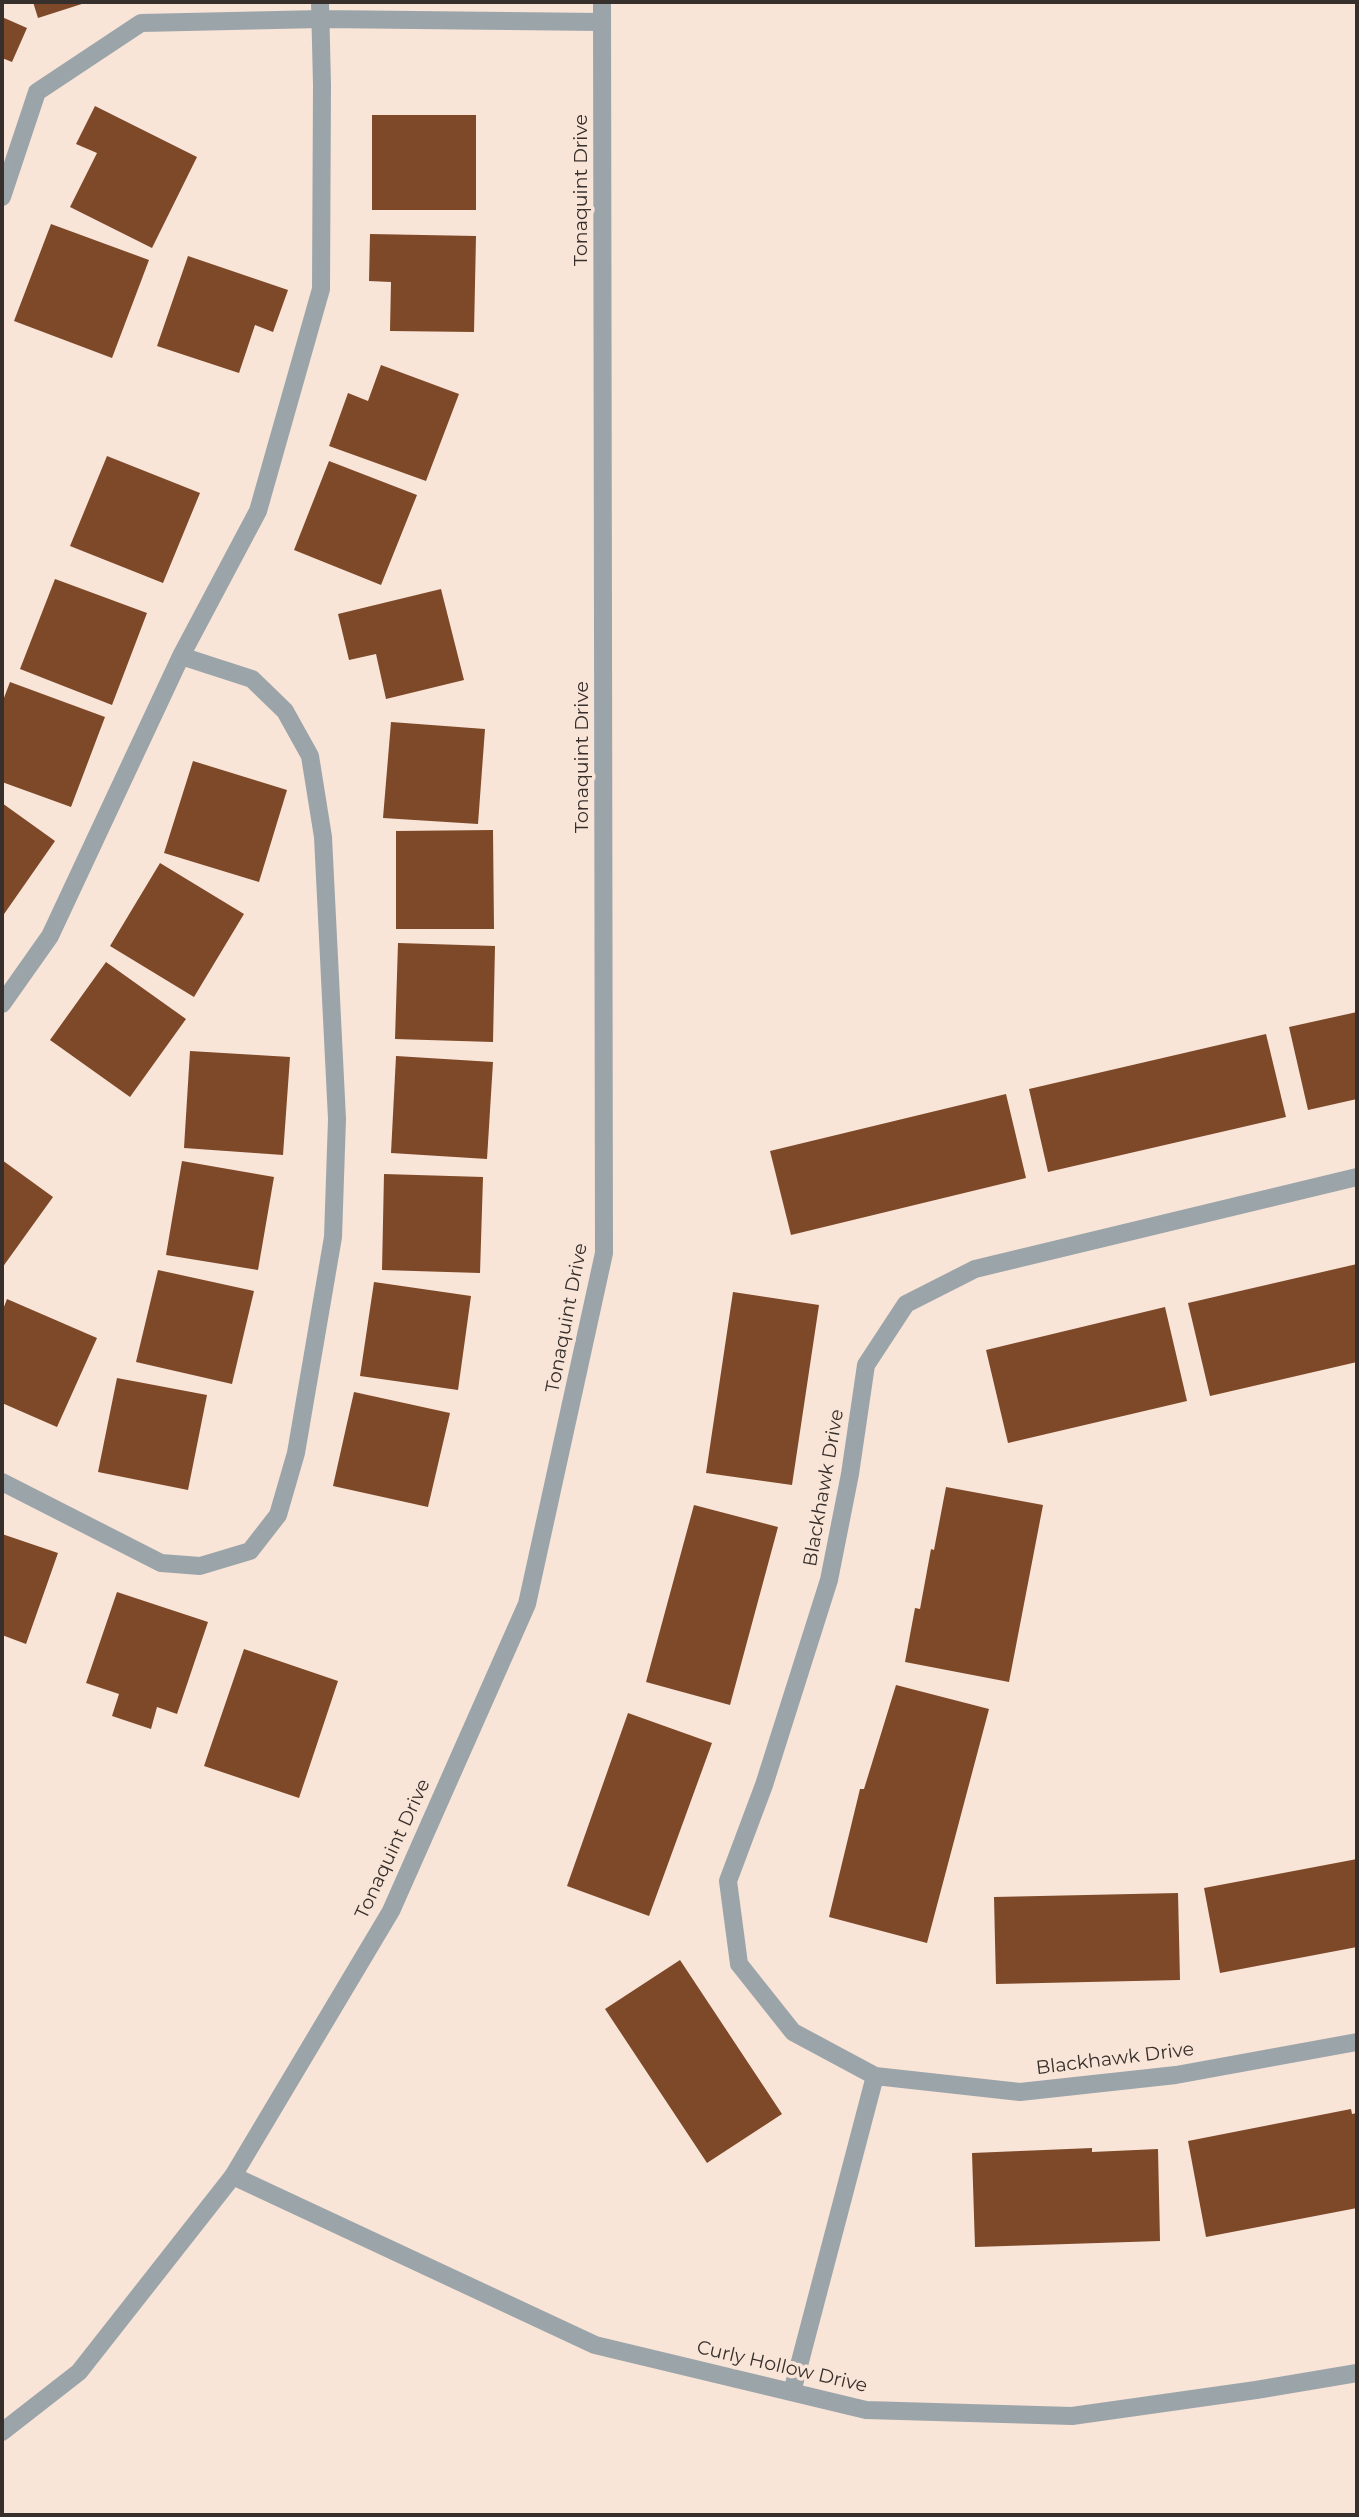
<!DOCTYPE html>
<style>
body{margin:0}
#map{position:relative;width:1359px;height:2517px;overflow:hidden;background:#f9e4d8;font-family:Montserrat,sans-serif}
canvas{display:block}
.frame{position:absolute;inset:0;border:4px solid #372f2b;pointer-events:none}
</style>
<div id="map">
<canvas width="1359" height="2517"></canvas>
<div class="frame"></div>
</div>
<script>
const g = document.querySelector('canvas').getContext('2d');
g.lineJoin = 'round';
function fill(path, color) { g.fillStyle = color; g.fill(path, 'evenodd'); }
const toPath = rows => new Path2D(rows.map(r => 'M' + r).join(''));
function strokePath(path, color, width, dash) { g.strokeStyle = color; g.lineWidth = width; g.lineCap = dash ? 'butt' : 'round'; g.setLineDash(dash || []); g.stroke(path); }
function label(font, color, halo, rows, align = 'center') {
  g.font = font + ' Montserrat,sans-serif'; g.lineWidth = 7; g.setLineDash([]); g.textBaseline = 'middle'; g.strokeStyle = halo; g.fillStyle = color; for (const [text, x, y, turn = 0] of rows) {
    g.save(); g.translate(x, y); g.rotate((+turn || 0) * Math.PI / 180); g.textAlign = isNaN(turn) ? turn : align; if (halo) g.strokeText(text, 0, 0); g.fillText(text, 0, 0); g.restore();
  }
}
fill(toPath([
 [33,2,88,2,38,18],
 [2,17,27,28,12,62,2,58],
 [95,106,197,157,152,248,70,207,97,153,76,144],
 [372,115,476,115,476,210,372,210],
 [51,224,149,260,112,358,14,321],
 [370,234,476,236,474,332,390,331,391,282,369,281],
 [188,256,288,290,273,332,255,325,239,373,157,346],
 [381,365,459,394,426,481,329,446,348,393,368,401],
 [107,456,200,493,163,583,70,546],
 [329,461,417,495,381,585,294,550],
 [55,579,147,613,112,705,20,669],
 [441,589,464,680,386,699,376,654,349,660,338,614],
 [10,682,105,717,71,807,2,782,2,703],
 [391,722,485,729,478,824,383,818],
 [193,761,287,790,259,882,164,853],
 [2,803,55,841,2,917],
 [493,830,494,929,396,929,396,831],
 [160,863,244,914,194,997,110,946],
 [398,943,495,946,493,1042,395,1039],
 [106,962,186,1019,130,1097,50,1040],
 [1357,1012,1357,1099,1308,1110,1289,1027],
 [1266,1034,1286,1117,1048,1172,1029,1089],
 [190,1051,290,1057,283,1155,184,1148],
 [396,1056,493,1062,487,1159,391,1153],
 [1006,1094,1026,1178,791,1235,770,1151],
 [2,1160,53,1197,2,1268],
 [182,1161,274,1177,258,1270,166,1255],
 [384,1174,483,1177,480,1273,382,1270],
 [1357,1264,1357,1362,1210,1396,1188,1303],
 [158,1270,254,1291,232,1384,136,1362],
 [374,1282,471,1296,458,1390,360,1376],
 [733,1292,819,1305,792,1485,706,1473],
 [7,1299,97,1338,57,1427,2,1403,2,1312],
 [1165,1307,1187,1401,1008,1443,986,1350],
 [117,1378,207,1395,188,1490,98,1472],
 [354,1392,450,1413,428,1507,333,1486],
 [946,1487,1043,1505,1009,1682,905,1662,915,1608,920,1609,931,1549,934,1550],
 [694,1505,778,1527,730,1705,646,1682],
 [2,1534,58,1553,26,1644,2,1635],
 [117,1592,208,1622,177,1714,157,1707,151,1729,112,1716,119,1694,86,1683],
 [244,1649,338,1681,299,1798,204,1766],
 [896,1685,989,1709,927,1943,829,1917,860,1789,864,1789],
 [628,1713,712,1743,649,1916,567,1886],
 [1357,1859,1357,1947,1220,1973,1204,1888],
 [1178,1893,1180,1980,996,1984,994,1897],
 [680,1960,782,2114,707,2163,605,2009],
 [1351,2109,1352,2114,1357,2113,1357,2208,1206,2237,1188,2141],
 [1092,2148,1092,2152,1158,2149,1160,2241,975,2247,972,2153]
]), '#7e4928');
strokePath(toPath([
 [2,197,37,92,141,23,321,19,601,22],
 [2,1004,50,936,181,656,258,511,321,289,322,85,320,2],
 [1357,1177,975,1269,906,1304,866,1365,850,1474,829,1580,764,1785,728,1881,739,1964,793,2032,875,2076,1020,2092,1176,2075,1357,2042],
 [2,1482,161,1563,200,1566,250,1551,278,1515,296,1453,333,1237,337,1119,323,837,310,756,285,711,252,679,181,656],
 [233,2176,595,2345,866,2410,1072,2416,1256,2390,1357,2373],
 [792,2392,875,2076]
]), '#9ba5a9', 18);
strokePath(toPath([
 [2,2432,79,2372,233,2176,391,1911,527,1604,604,1253,602,2]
]), '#9ba5a9', 18);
label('19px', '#372f2b', '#f9e4d8', [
 ["Tonaquint Drive",581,190,-90],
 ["Tonaquint Drive",582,757,-90],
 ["Tonaquint Drive",567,1318,-79],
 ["Blackhawk Drive",824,1488,-80],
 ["Tonaquint Drive",393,1849,-65],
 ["Blackhawk Drive",1115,2059,-7],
 ["Curly Hollow Drive",782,2367,13]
]);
</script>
